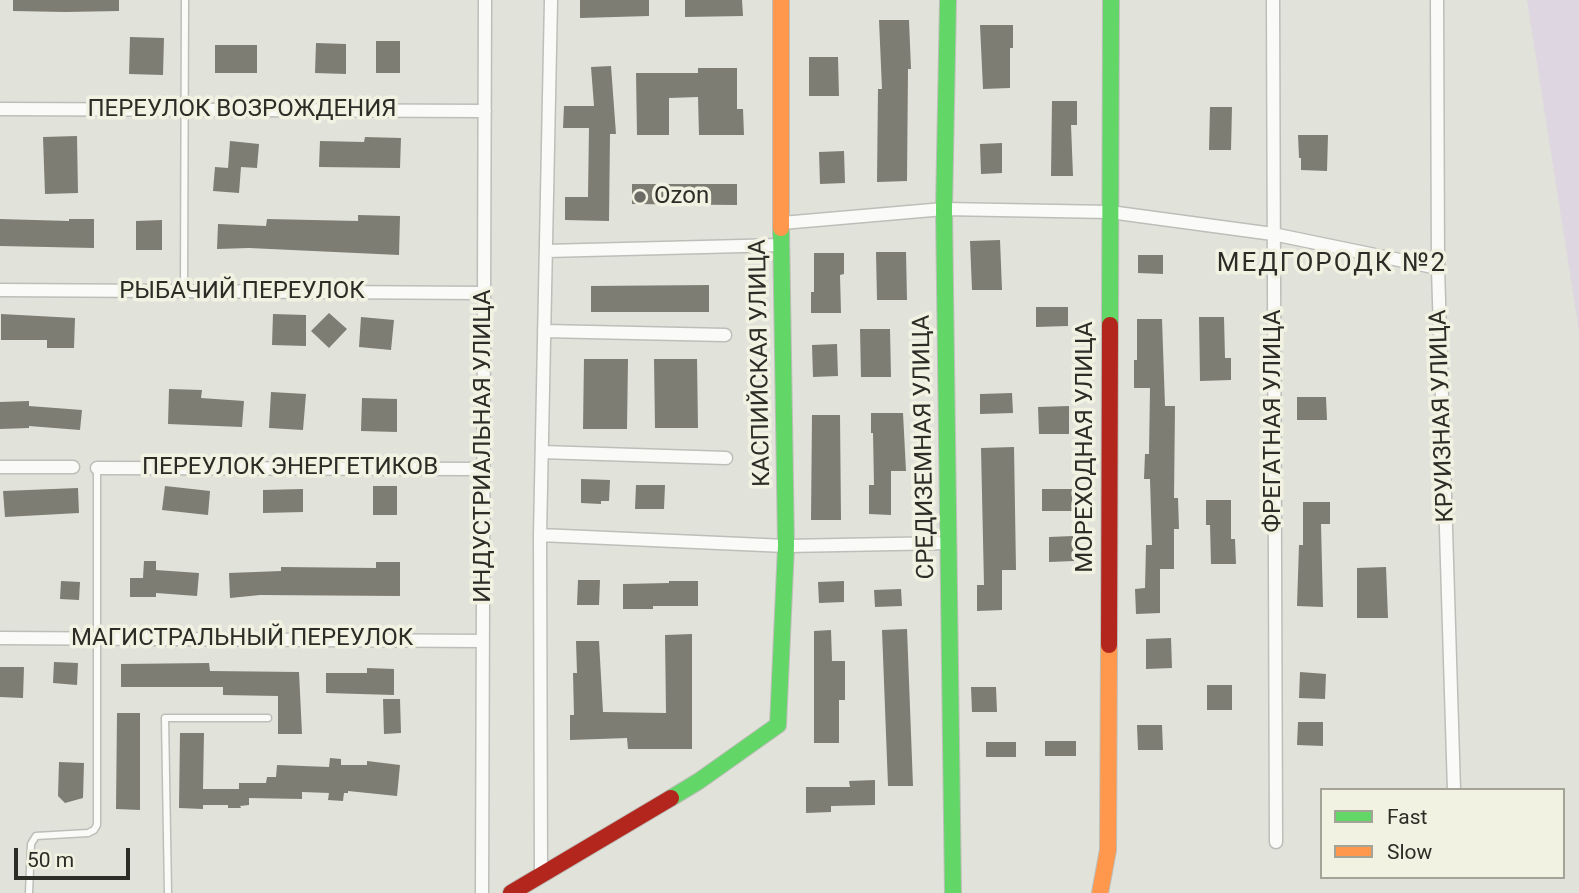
<!DOCTYPE html>
<meta charset="utf-8">
<style>
body{margin:0}
#map{position:relative;width:1579px;height:893px;overflow:hidden;background:#e1e2da;font-family:Roboto,sans-serif}
canvas{display:block}
.legend{position:absolute;left:1320px;top:788px;width:245px;height:91px;box-sizing:border-box;background:#f2f2e3;border:2px solid #a3a398;margin:0;padding:9px 12px;list-style:none;font-size:21px;color:#2d2d27}
.legend li{display:flex;align-items:center;gap:14px;height:35px}
.legend b{width:35px;border:2px solid #a3a398}
.scale{position:absolute;left:14px;top:848px;width:116px;height:32px;box-sizing:border-box;border:4px solid #2d2d27;border-top:0;padding-left:9px;font-size:21px;line-height:24px;white-space:nowrap;color:#2d2d27;-webkit-text-stroke:5px #f2f2e3;paint-order:stroke}
</style>
<div id="map">
<canvas width="1579" height="893"></canvas>
<ul class="legend">
<li><b style="height:9px;background:#63d668"></b>Fast</li>
<li><b style="height:9px;background:#ff974d"></b>Slow</li>
</ul>
<div class="scale">50 m</div>
</div>
<script>
const g = document.querySelector('canvas').getContext('2d');
g.lineJoin = 'round';
function fill(path, color) { g.fillStyle = color; g.fill(path, 'evenodd'); }
const toPath = rows => new Path2D(rows.map(r => 'M' + r).join(''));
function strokePath(path, color, width, dash) { g.strokeStyle = color; g.lineWidth = width; g.lineCap = dash ? 'butt' : 'round'; g.setLineDash(dash || []); g.stroke(path); }
function label(font, color, halo, rows, align = 'center') {
  g.font = font + ' Roboto,sans-serif'; g.lineWidth = 7; g.setLineDash([]); g.textBaseline = 'middle'; g.strokeStyle = halo; g.fillStyle = color; for (const [text, x, y, turn = 0] of rows) {
    g.save(); g.translate(x, y); g.rotate((+turn || 0) * Math.PI / 180); g.textAlign = isNaN(turn) ? turn : align; if (halo) g.strokeText(text, 0, 0); g.fillText(text, 0, 0); g.restore();
  }
}
fill(toPath([
 [1527,0,1579,0,1579,331]
]), '#ded6e0');
fill(toPath([
 [13,0,119,0,119,11,65,12,13,11],
 [580,0,649,0,649,16,580,18],
 [685,0,742,0,743,16,685,17],
 [879,20,909,20,911,69,908,69,907,181,877,182,878,89,882,89],
 [980,25,1013,25,1013,48,1010,48,1010,88,983,89],
 [130,37,164,38,163,75,129,74],
 [376,41,400,41,400,73,376,73],
 [316,43,346,44,346,74,315,73],
 [215,45,257,45,257,73,215,73],
 [809,57,838,57,839,96,809,96],
 [611,66,616,134,610,134,609,221,565,220,565,197,588,197,589,128,563,128,564,106,594,106,591,67],
 [698,68,737,68,737,109,743,109,744,135,699,135,698,97,669,98,669,135,637,135,636,73,698,73],
 [1052,101,1077,101,1077,125,1071,125,1073,176,1051,176],
 [1210,107,1232,107,1231,150,1209,150],
 [1298,135,1328,135,1327,171,1301,170,1301,158,1299,158],
 [77,136,78,193,45,194,43,137],
 [365,137,401,138,400,168,319,167,320,141,364,142],
 [230,141,259,144,257,168,241,167,239,193,213,191,215,167,228,168],
 [1002,143,1002,173,981,174,980,144],
 [844,151,845,183,820,184,819,152],
 [632,184,737,184,737,205,632,204],
 [358,215,400,216,399,255,249,248,217,249,218,224,266,226,267,219,358,221],
 [0,219,69,221,69,219,94,219,94,248,0,246],
 [162,220,162,250,136,250,136,221],
 [1000,240,1002,290,972,290,970,241],
 [876,252,906,252,907,300,877,300],
 [814,253,844,253,844,274,840,275,841,313,811,313,811,292,814,292],
 [1138,255,1163,255,1163,274,1138,273],
 [709,285,709,312,591,312,591,286],
 [1036,307,1068,307,1068,326,1036,327],
 [329,313,347,329,329,348,311,331],
 [1,314,75,318,74,348,47,348,47,340,1,340],
 [273,314,306,315,306,346,272,345],
 [361,317,394,320,391,350,359,347],
 [1199,317,1224,317,1225,358,1231,358,1231,380,1200,381],
 [1137,319,1162,319,1165,406,1175,406,1174,498,1178,498,1179,529,1174,529,1174,569,1160,569,1160,613,1136,614,1135,589,1145,588,1146,545,1152,545,1150,479,1144,479,1145,454,1149,454,1150,388,1134,388,1134,360,1137,360],
 [860,329,890,329,891,377,861,377],
 [837,344,838,376,813,377,812,345],
 [584,359,628,359,627,429,583,429],
 [654,359,697,359,698,428,655,428],
 [169,389,202,390,201,398,244,401,242,427,168,424],
 [271,392,306,394,303,430,269,428],
 [1012,393,1013,413,980,414,980,394],
 [1297,397,1326,397,1327,420,1297,420],
 [362,398,397,399,397,432,361,431],
 [29,401,29,406,82,410,80,430,29,426,29,428,0,429,0,402],
 [1069,406,1069,434,1039,434,1038,407],
 [871,413,903,413,906,471,891,471,891,515,869,514,869,485,874,485,873,433,871,433],
 [812,415,840,415,841,520,811,520],
 [1014,447,1016,570,1002,570,1002,610,977,611,977,585,984,585,981,448],
 [581,479,610,480,609,501,601,501,601,504,581,503],
 [636,485,665,485,664,509,635,509],
 [165,486,210,491,208,515,162,510],
 [373,486,397,486,397,515,373,515],
 [78,488,79,513,5,517,3,491],
 [303,489,303,512,263,513,263,490],
 [1042,489,1072,489,1072,511,1042,511],
 [1206,500,1231,500,1231,539,1235,539,1236,564,1211,564,1210,525,1206,525],
 [1303,502,1330,502,1330,524,1321,524,1323,607,1297,606,1299,545,1303,545],
 [1073,536,1074,561,1049,562,1049,537],
 [144,561,156,561,156,570,199,573,197,596,156,593,156,597,130,597,130,578,143,578],
 [376,562,400,562,400,596,260,595,230,598,229,573,281,571,281,567,376,568],
 [1386,567,1388,618,1357,618,1357,568],
 [578,580,600,580,599,605,577,605],
 [61,581,80,582,79,600,60,599],
 [669,581,698,581,698,606,653,606,653,609,623,609,623,584,669,583],
 [844,581,844,602,819,603,818,582],
 [901,589,902,606,875,607,874,590],
 [907,629,913,786,888,786,882,630],
 [831,630,832,661,845,661,845,700,839,700,839,743,814,743,814,631],
 [692,634,692,749,628,749,627,738,570,740,570,715,574,715,573,673,577,673,576,641,599,641,603,712,666,713,665,635],
 [1171,638,1172,668,1146,669,1146,639],
 [54,662,78,663,77,685,53,683],
 [209,663,210,671,299,672,302,734,278,734,278,696,223,695,223,687,121,687,121,664],
 [0,667,24,667,23,698,0,697],
 [367,668,394,669,394,695,326,693,326,673,367,673],
 [1300,672,1326,674,1325,699,1299,698],
 [1207,685,1232,685,1232,710,1207,710],
 [971,687,996,687,997,712,972,712],
 [383,699,400,699,401,733,384,734],
 [117,713,140,713,140,810,116,809],
 [1298,722,1323,722,1323,746,1297,745],
 [1137,725,1162,725,1163,750,1138,750],
 [180,733,204,733,203,789,239,789,239,783,266,783,267,777,276,777,277,765,329,767,330,758,341,759,341,765,367,765,367,761,400,765,397,796,348,791,348,793,344,793,343,801,328,800,329,793,302,792,302,799,249,798,249,805,240,806,241,808,228,808,228,805,203,805,203,809,179,808],
 [1045,741,1076,741,1076,756,1045,756],
 [986,742,1016,742,1016,757,986,757],
 [59,762,84,763,83,798,65,803,58,796],
 [875,780,875,805,831,806,831,812,806,813,806,787,850,787,849,781]
]), '#7d7d73');
const lane = toPath([
 [184,291,185,0],
 [29,893,31,844,36,836,88,833,94,830,97,825,97,468],
 [168,893,165,718,268,718]
]);
const street = toPath([
 [1273,0,1276,842],
 [1437,0,1438,268,1454,790],
 [0,109,485,111],
 [782,223,944,209,1110,212,1273,234,1438,268],
 [546,251,781,245],
 [0,290,484,293],
 [544,331,725,335],
 [542,452,726,458],
 [0,467,73,467],
 [97,468,484,469],
 [540,535,551,0],
 [0,638,483,641],
 [541,875,540,535,786,546,948,543],
 [482,893,485,0]
]);
const fast = toPath([
 [948,0,944,209,953,893],
 [1110,325,1111,0],
 [671,798,699,781,778,725,786,546,781,228]
]);
const slow = toPath([
 [781,0,781,228],
 [1100,893,1108,850,1109,645]
]);
const jam = toPath([
 [1109,645,1110,325],
 [511,893,671,798]
]);
strokePath(lane, '#bdbeb8', 9);
strokePath(street, '#bdbeb8', 15);
strokePath(fast, '#bdbeb8', 18);
strokePath(slow, '#bdbeb8', 18);
strokePath(jam, '#bdbeb8', 18);
strokePath(lane, '#fafbf9', 6);
strokePath(street, '#fafbf9', 12);
strokePath(fast, '#63d668', 16);
strokePath(slow, '#ff974d', 16);
strokePath(jam, '#b3261e', 16);
for (const [x, y, r, color] of [
 [640,197,7,"#6c6c66"]
]) { const dot = new Path2D(); dot.arc(x, y, r, 0, 2 * Math.PI); g.fillStyle = color; g.fill(dot); strokePath(dot, '#f2f2e3', 2.5); }
label('24px', '#2d2d27', '#f2f2e3', [
 ["ПЕРЕУЛОК ВОЗРОЖДЕНИЯ",242,110],
 ["РЫБАЧИЙ ПЕРЕУЛОК",242,292],
 ["КАСПИЙСКАЯ УЛИЦА",761,363,-91],
 ["КРУИЗНАЯ УЛИЦА",1443,416,-92],
 ["ФРЕГАТНАЯ УЛИЦА",1274,421,-90],
 ["ИНДУСТРИАЛЬНАЯ УЛИЦА",484,446,-90],
 ["СРЕДИЗЕМНАЯ УЛИЦА",925,447,-91],
 ["МОРЕХОДНАЯ УЛИЦА",1086,447,-90],
 ["ПЕРЕУЛОК ЭНЕРГЕТИКОВ",290,468],
 ["МАГИСТРАЛЬНЫЙ ПЕРЕУЛОК",242,639]
]);
label('24px', '#2d2d27', '#f2f2e3', [
 ["Ozon",654,197]
], 'left');
g.letterSpacing = '2px';
label('26px', '#2d2d27', '#f2f2e3', [
 ["МЕДГОРОДК №2",1332,264]
]);
g.letterSpacing = '0px';
</script>
